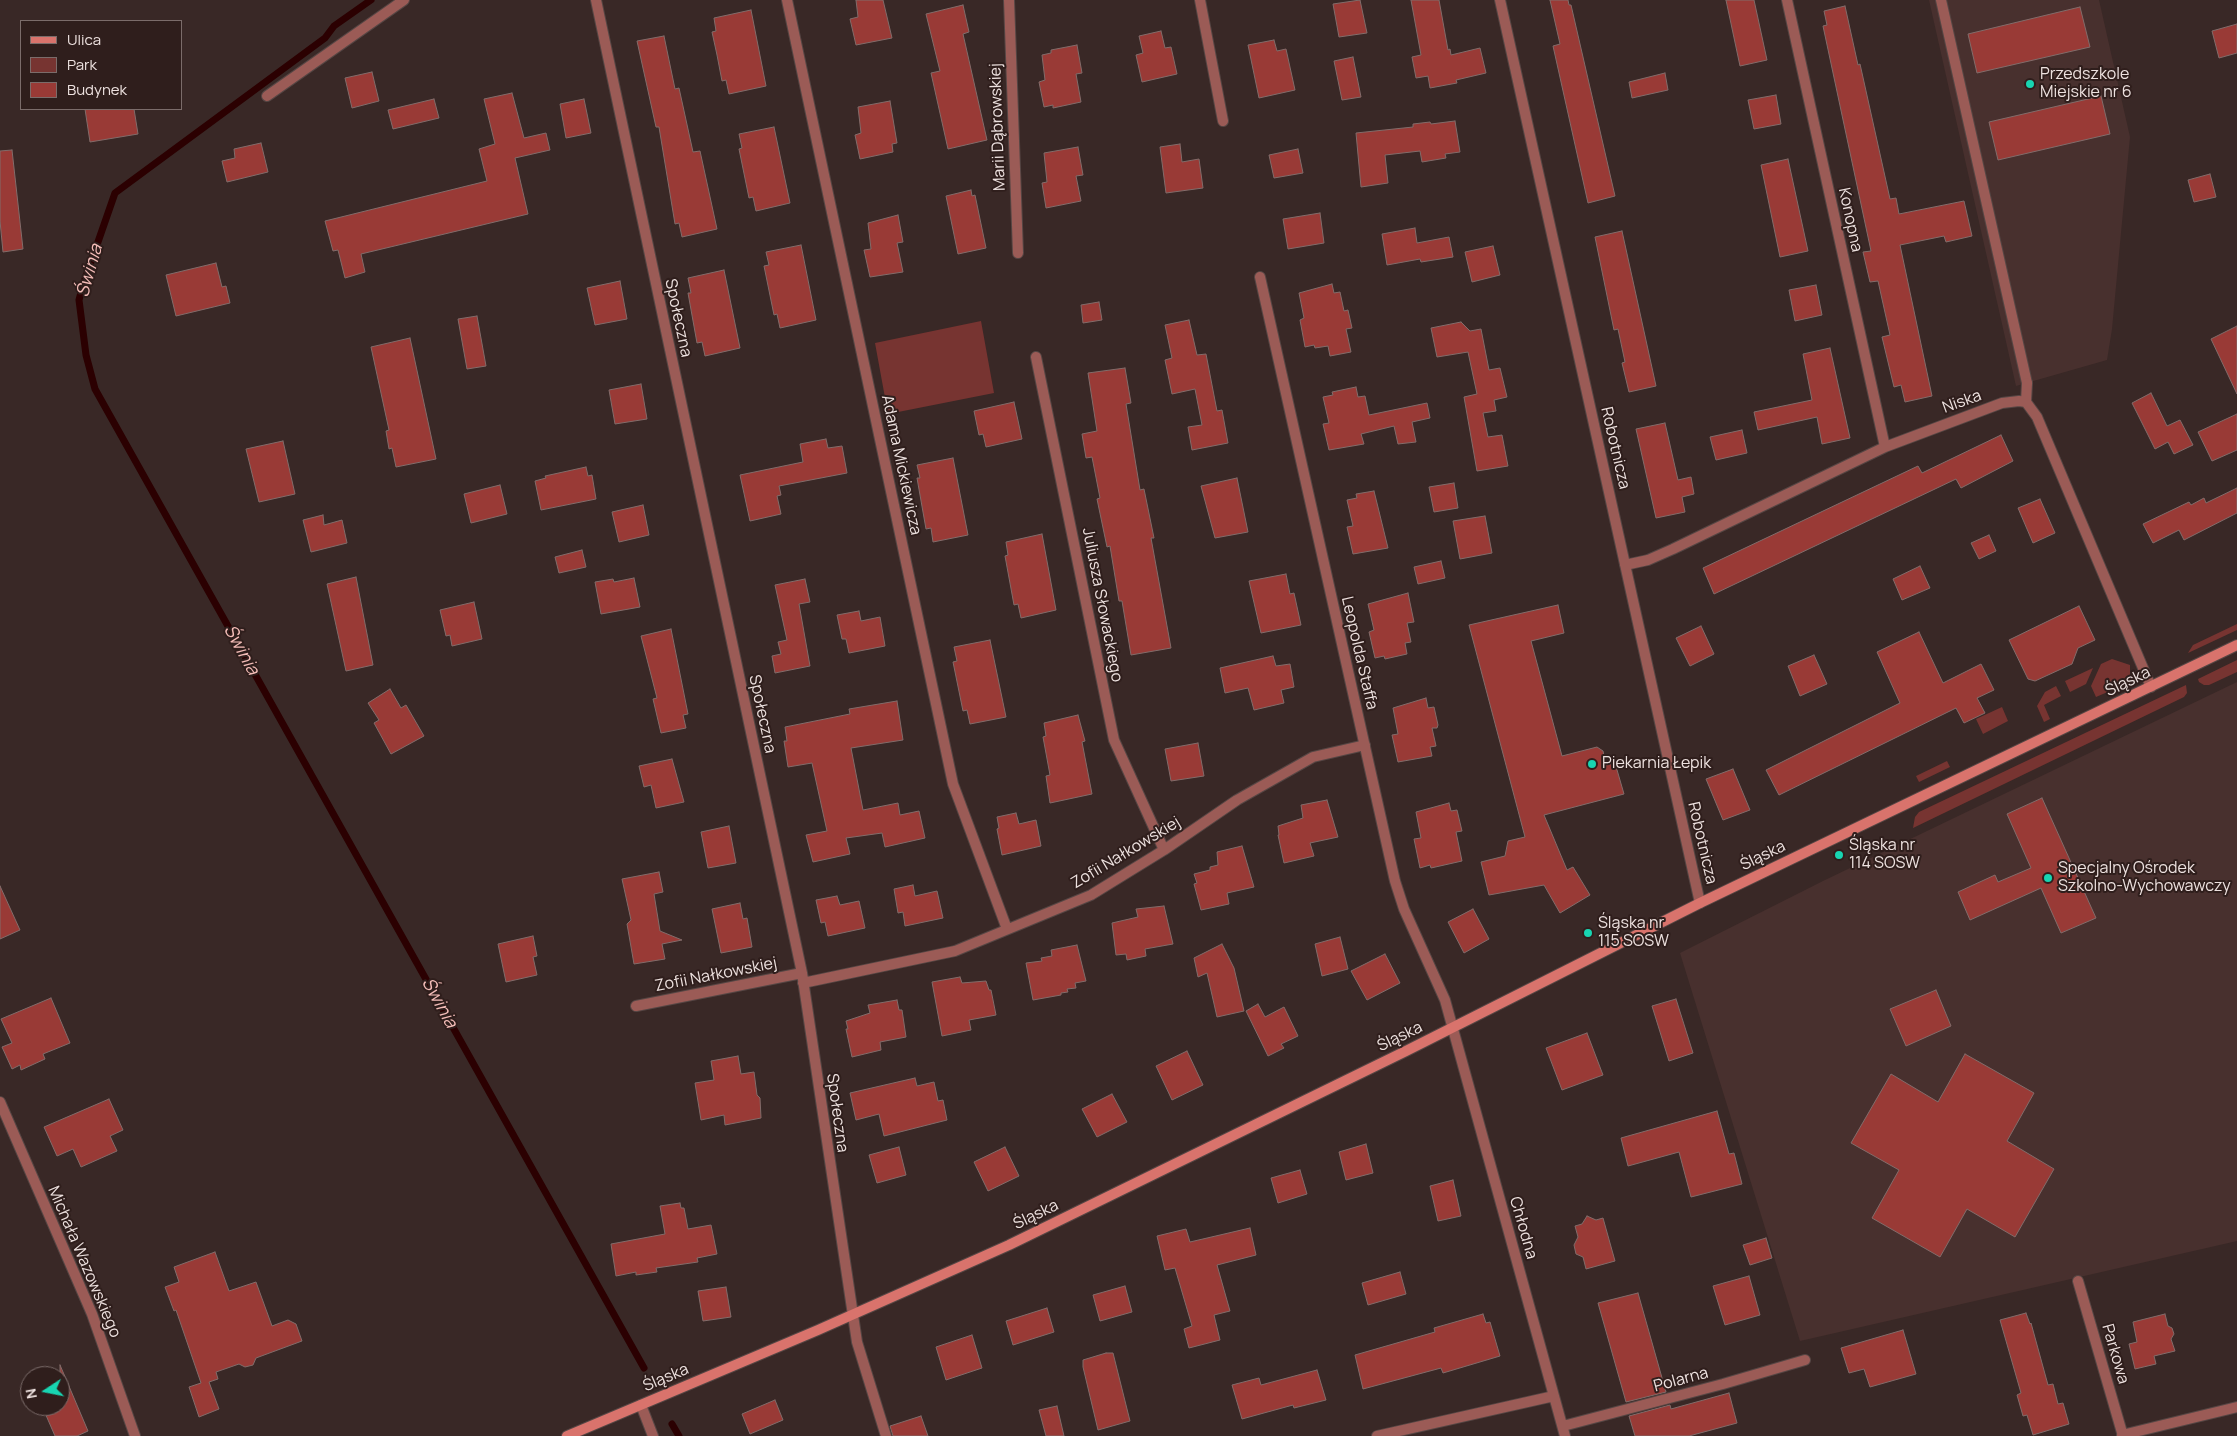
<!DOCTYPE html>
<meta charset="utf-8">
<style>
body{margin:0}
#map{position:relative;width:2237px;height:1436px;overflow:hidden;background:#392826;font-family:Manrope,sans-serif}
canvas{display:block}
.legend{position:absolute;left:20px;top:20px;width:162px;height:90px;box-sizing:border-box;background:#2f1e1c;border:1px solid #7b6c6a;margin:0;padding:6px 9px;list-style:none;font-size:15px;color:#ede1df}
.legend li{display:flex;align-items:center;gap:10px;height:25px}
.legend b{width:25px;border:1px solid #7b6c6a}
.north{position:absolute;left:20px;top:1366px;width:50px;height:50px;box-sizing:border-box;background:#2f1e1c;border:1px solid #7b6c6a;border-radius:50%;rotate:259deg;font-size:14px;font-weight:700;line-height:20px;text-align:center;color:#ede1df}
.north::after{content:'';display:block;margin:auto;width:18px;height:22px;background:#18d5b2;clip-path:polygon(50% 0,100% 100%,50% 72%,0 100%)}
</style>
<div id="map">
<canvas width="2237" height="1436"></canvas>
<ul class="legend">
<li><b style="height:6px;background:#d9736c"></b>Ulica</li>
<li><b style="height:14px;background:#773431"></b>Park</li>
<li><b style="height:14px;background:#993a36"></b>Budynek</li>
</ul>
<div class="north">N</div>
</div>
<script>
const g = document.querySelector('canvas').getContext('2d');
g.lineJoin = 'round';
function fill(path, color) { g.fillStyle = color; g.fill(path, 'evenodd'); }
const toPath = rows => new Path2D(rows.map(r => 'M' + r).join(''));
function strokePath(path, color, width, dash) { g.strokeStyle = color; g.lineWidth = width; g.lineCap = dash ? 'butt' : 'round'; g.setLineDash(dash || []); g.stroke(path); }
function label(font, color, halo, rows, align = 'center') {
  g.font = font + ' Manrope,sans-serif'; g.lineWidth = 4; g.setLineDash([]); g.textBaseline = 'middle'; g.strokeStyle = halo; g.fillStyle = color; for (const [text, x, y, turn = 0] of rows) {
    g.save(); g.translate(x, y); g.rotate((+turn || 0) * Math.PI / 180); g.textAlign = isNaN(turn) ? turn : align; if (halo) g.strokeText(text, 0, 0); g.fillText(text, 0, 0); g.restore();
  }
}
fill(toPath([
 [1929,0,2099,0,2130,137,2112,329,2107,360,2016,386],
 [2237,682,2237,1241,1800,1341,1680,953,1823,881]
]), '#48302e');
fill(toPath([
 [981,321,994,393,888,414,875,343],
 [2237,624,2237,630,2188,653,2193,645],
 [2112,659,2130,665,2130,678,2124,685,2096,697,2091,686,2101,664],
 [2237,660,2237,672,2209,685,2204,685,2199,682,2198,679],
 [2093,668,2086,684,2070,692,2065,681],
 [2186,685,2187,693,2184,697,1913,828,1915,817,1919,812],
 [2056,686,2061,696,2044,705,2050,719,2044,722,2037,706,2045,692],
 [2002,707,2008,721,1983,734,1976,719],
 [1947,761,1950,767,1919,782,1916,776]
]), '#773431');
strokePath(toPath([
 [371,0,334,26,325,38,115,193,83,285,79,300,86,355,95,389,644,1368],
 [672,1424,679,1436]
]), '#2b0001', 7);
const building = toPath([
 [856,0,883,0,892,38,856,45,850,19,858,17,856,0],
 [1360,0,1367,33,1339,37,1333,4,1360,0],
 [1411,0,1439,0,1448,50,1450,49,1451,55,1480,48,1486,73,1456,80,1457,83,1430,88,1428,76,1416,78,1412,57,1421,55,1411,0],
 [1550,0,1568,0,1569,5,1571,5,1615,196,1588,203,1553,46,1560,44,1550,0],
 [1726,0,1754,0,1767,60,1740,66,1726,0],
 [963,5,969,32,963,34,987,140,948,149,931,73,940,71,926,14,963,5],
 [1845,6,1858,65,1860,64,1890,199,1896,198,1899,214,1964,201,1972,236,1946,242,1944,236,1900,245,1932,396,1905,402,1901,385,1894,387,1882,337,1890,335,1878,281,1870,282,1863,252,1871,251,1823,26,1827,25,1824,11,1845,6],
 [2080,7,2090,47,1977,73,1968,34,2080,7],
 [751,10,766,86,729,94,726,80,722,81,717,55,712,32,716,31,714,18,751,10],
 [2237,24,2237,53,2219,58,2212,31,2237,24],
 [1161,31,1165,48,1171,47,1177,74,1142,82,1136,55,1143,53,1139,36,1161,31],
 [664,36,675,89,679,88,693,152,700,151,717,229,682,237,679,223,675,224,659,127,656,127,637,41,664,36],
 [1274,40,1277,51,1286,49,1295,90,1259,98,1248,45,1274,40],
 [1077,45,1082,73,1076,74,1081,102,1053,108,1053,105,1044,107,1039,82,1045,80,1042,55,1051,53,1051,50,1077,45],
 [1353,57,1361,97,1342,100,1334,61,1353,57],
 [372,72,379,101,352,108,345,78,372,72],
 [1665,73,1668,90,1632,98,1629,82,1665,73],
 [512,93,524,138,546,133,550,150,515,158,528,214,361,254,365,272,345,278,338,250,333,251,325,221,487,181,479,149,495,144,484,99,512,93],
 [1776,95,1781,124,1754,129,1748,100,1776,95],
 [2101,96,2110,134,1998,160,1989,122,2101,96],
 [434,99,439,118,393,129,388,110,434,99],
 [584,99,591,133,566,138,560,104,584,99],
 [890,101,897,143,892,144,893,152,860,159,855,135,861,133,858,107,890,101],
 [85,109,134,109,138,134,90,142,85,109],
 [1455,121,1460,152,1445,154,1446,158,1422,162,1420,151,1385,155,1388,183,1361,187,1356,133,1413,127,1413,124,1430,122,1431,124,1455,121],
 [774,127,790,203,756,211,753,197,749,198,739,149,742,148,739,134,774,127],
 [261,143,268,172,227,182,222,161,235,158,234,149,261,143],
 [1180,144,1182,162,1199,159,1203,188,1166,193,1160,147,1180,144],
 [1078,147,1083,175,1076,176,1081,201,1046,208,1042,183,1047,182,1044,153,1078,147],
 [1298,149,1303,173,1274,178,1269,155,1298,149],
 [12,150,23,249,3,252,0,221,0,151,12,150],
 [1788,159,1808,251,1780,257,1761,165,1788,159],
 [2210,174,2216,197,2194,202,2188,180,2210,174],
 [971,190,972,196,975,195,986,248,958,254,946,196,971,190],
 [1320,213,1324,243,1288,249,1283,219,1320,213],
 [898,215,903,242,897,243,903,272,870,277,864,250,871,249,868,223,898,215],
 [1415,228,1417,243,1449,237,1453,257,1421,262,1420,259,1387,265,1382,234,1415,228],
 [1622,231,1656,386,1629,392,1622,363,1625,362,1618,329,1614,330,1595,237,1622,231],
 [801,245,816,320,780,328,777,314,774,315,764,266,769,265,766,252,801,245],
 [1493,246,1500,275,1472,282,1465,252,1493,246],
 [216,263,222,287,226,286,230,303,176,316,166,275,216,263],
 [724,270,740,348,705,356,702,342,697,343,688,293,691,293,688,278,724,270],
 [620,281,627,319,595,325,587,288,620,281],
 [1332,284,1334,293,1340,292,1344,311,1348,310,1352,328,1346,329,1351,352,1330,356,1328,346,1315,348,1314,345,1305,347,1300,320,1304,318,1299,293,1332,284],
 [1816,285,1822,315,1795,321,1789,290,1816,285],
 [1099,302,1102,320,1083,323,1081,305,1099,302],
 [477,316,486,366,467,369,458,319,477,316],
 [1189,320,1197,355,1206,354,1217,411,1222,410,1228,443,1192,450,1188,427,1202,425,1195,389,1172,394,1165,360,1172,358,1165,325,1189,320],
 [1461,322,1470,331,1481,329,1489,370,1500,368,1507,397,1494,400,1496,411,1483,413,1488,437,1502,435,1508,466,1477,471,1464,397,1477,394,1468,352,1437,357,1431,328,1461,322],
 [2237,326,2237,394,2211,339,2237,326],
 [410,338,436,459,396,467,392,448,389,449,386,431,389,430,371,347,410,338],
 [1830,348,1850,438,1822,444,1817,417,1758,430,1754,412,1812,400,1803,354,1830,348],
 [1125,368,1131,403,1126,404,1140,490,1144,489,1154,538,1151,538,1171,648,1131,655,1122,601,1119,601,1110,546,1107,547,1097,499,1100,498,1092,457,1086,458,1082,434,1097,431,1088,373,1125,368],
 [641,384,647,419,615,424,609,390,641,384],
 [1356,387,1358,397,1365,396,1369,415,1427,403,1430,418,1412,422,1416,442,1398,444,1394,426,1361,434,1364,444,1329,450,1323,424,1329,423,1323,397,1333,395,1332,392,1356,387],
 [2151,393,2167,426,2180,420,2193,445,2174,454,2168,442,2155,449,2132,403,2151,393],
 [1014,402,1022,439,986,447,983,434,979,435,974,411,1014,402],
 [2237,414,2237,450,2212,461,2198,432,2237,414],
 [1665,423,1678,480,1691,477,1694,494,1682,497,1685,512,1656,518,1636,429,1665,423],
 [1742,430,1747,453,1716,460,1710,437,1742,430],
 [2001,435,2013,461,1961,488,1956,479,1714,594,1703,568,1918,466,1922,473,2001,435],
 [826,439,828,448,842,446,847,473,779,486,781,495,777,496,781,514,750,521,740,475,803,462,800,444,826,439],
 [283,441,295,494,259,502,246,449,283,441],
 [953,458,968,535,933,542,931,528,926,529,917,478,920,478,917,465,953,458],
 [586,467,588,476,592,475,596,499,541,510,535,481,546,478,545,476,586,467],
 [1237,478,1248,532,1215,538,1201,486,1237,478],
 [1454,483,1458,508,1434,512,1429,487,1454,483],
 [500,485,507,514,471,523,464,494,500,485],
 [2237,488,2237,513,2184,540,2179,530,2153,543,2143,524,2189,502,2191,505,2204,498,2206,503,2237,488],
 [1374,491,1388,548,1353,554,1347,527,1353,526,1347,500,1357,498,1356,494,1374,491],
 [2040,499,2055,533,2033,543,2018,508,2040,499],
 [643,505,649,535,619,542,612,512,643,505],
 [323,515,324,525,342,520,347,543,311,552,303,520,323,515],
 [1485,516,1492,553,1460,559,1453,521,1485,516],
 [1042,534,1056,610,1021,618,1018,604,1014,605,1005,556,1008,555,1006,542,1042,534],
 [1989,535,1996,551,1979,559,1971,543,1989,535],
 [582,550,586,567,559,573,555,557,582,550],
 [1441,561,1445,578,1418,584,1414,567,1441,561],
 [1920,566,1930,588,1902,600,1893,579,1920,566],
 [1286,574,1290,594,1294,593,1301,625,1261,633,1249,581,1286,574],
 [356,577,373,665,346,671,327,584,356,577],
 [634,578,640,607,601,614,595,582,613,579,614,582,634,578],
 [805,579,810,602,799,604,810,666,775,673,772,656,781,654,778,642,787,640,775,585,805,579],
 [1408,593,1414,622,1407,623,1411,642,1405,643,1407,654,1385,659,1384,656,1375,658,1369,632,1374,630,1368,604,1408,593],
 [474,602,482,639,452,646,450,635,446,636,440,610,474,602],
 [1558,605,1564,633,1531,641,1562,756,1597,747,1603,751,1606,765,1615,763,1624,794,1544,815,1567,870,1573,867,1590,895,1560,913,1544,885,1489,895,1481,862,1505,856,1508,841,1525,837,1469,625,1558,605],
 [2079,606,2095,640,2078,648,2072,664,2035,681,2028,679,2009,640,2079,606],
 [859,611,861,621,880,617,885,646,849,653,846,639,842,639,837,615,859,611],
 [1701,626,1714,654,1690,666,1676,638,1701,626],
 [671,629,688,714,683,715,686,728,661,733,653,699,657,698,641,636,671,629],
 [1919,632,1943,683,1981,664,1994,690,1977,698,1985,713,1964,723,1956,708,1779,795,1766,770,1900,703,1877,652,1919,632],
 [990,640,1006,717,970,724,967,710,963,711,953,662,957,661,954,647,990,640],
 [1814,655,1827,684,1800,696,1788,666,1814,655],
 [1273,656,1276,666,1290,664,1294,687,1281,690,1284,703,1254,710,1248,688,1225,693,1220,668,1273,656],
 [390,689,401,708,406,705,424,736,391,754,374,723,379,720,368,703,390,689],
 [1426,698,1428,708,1434,707,1438,725,1437,728,1432,728,1436,746,1430,747,1432,756,1398,762,1392,735,1398,734,1393,708,1426,698],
 [897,701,903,740,851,748,863,810,898,803,900,815,919,811,925,838,885,847,882,833,846,838,850,854,813,862,806,835,827,831,812,763,788,767,784,741,787,741,785,727,850,714,849,709,897,701],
 [1078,715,1085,741,1082,742,1092,794,1050,803,1046,776,1050,775,1043,737,1046,736,1044,723,1078,715],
 [1198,743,1204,776,1171,781,1165,749,1198,743],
 [672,759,684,802,656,808,651,785,644,787,639,766,672,759],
 [1733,769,1750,810,1723,820,1706,779,1733,769],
 [2042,798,2096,918,2061,933,2041,888,1970,920,1958,892,1995,875,1998,882,2031,868,2007,814,2042,798],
 [1327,800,1338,837,1310,843,1314,856,1284,863,1278,835,1279,835,1278,826,1303,818,1301,805,1327,800],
 [1449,803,1451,811,1457,810,1462,831,1456,832,1462,861,1431,868,1430,865,1420,868,1414,839,1421,838,1416,812,1449,803],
 [1016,813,1019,824,1036,820,1041,846,1002,855,997,829,999,828,997,817,1016,813],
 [729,826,736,863,708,868,701,832,729,826],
 [1242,846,1254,887,1227,893,1229,904,1201,910,1194,884,1197,883,1194,874,1210,870,1210,867,1218,865,1217,852,1242,846],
 [659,872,663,892,654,894,660,931,682,940,662,944,665,959,634,964,627,924,631,920,622,879,659,872],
 [913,885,915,896,937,891,943,918,905,926,903,912,898,913,894,889,913,885],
 [0,886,20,930,0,939,0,886],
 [837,896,840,905,859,901,865,928,828,936,825,922,821,923,816,900,837,896],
 [740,903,743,919,747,918,752,947,721,953,712,909,740,903],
 [1164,906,1173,944,1145,949,1146,956,1127,960,1126,954,1116,955,1112,923,1138,917,1136,909,1164,906],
 [1473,909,1489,939,1464,953,1448,922,1473,909],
 [533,936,537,956,533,957,537,975,506,982,498,944,533,936],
 [1340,937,1348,969,1322,976,1315,944,1340,937],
 [1222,944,1234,968,1244,1011,1217,1017,1207,973,1198,977,1194,958,1222,944],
 [1077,945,1086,981,1075,983,1076,988,1067,989,1068,992,1061,993,1061,995,1033,1000,1026,963,1042,961,1041,958,1052,956,1051,950,1077,945],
 [1385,954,1400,983,1367,1000,1351,971,1385,954],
 [960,977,962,983,986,981,989,990,991,990,996,1015,969,1020,971,1030,942,1036,932,982,960,977],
 [1936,990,1951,1026,1906,1046,1890,1009,1936,990],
 [51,998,70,1043,43,1054,45,1059,21,1070,20,1065,12,1069,2,1047,12,1043,1,1019,51,998],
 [1676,999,1693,1053,1669,1061,1652,1006,1676,999],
 [897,1000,899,1010,902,1010,906,1037,880,1042,881,1050,852,1057,846,1029,848,1029,846,1021,870,1013,868,1005,897,1000],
 [1258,1004,1265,1017,1284,1007,1298,1036,1281,1044,1284,1048,1268,1056,1246,1011,1258,1004],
 [1587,1033,1603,1075,1562,1090,1546,1048,1587,1033],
 [1187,1051,1203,1085,1172,1100,1156,1066,1187,1051],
 [1965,1054,2034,1093,2007,1141,2054,1169,2015,1237,1967,1209,1940,1257,1872,1218,1899,1170,1851,1143,1891,1074,1938,1102,1965,1054],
 [738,1056,741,1074,754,1072,757,1095,760,1098,761,1118,725,1125,724,1115,701,1120,695,1083,714,1080,711,1061,738,1056],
 [915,1078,917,1086,934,1082,938,1101,943,1100,947,1120,884,1136,879,1114,856,1120,850,1093,915,1078],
 [1112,1094,1127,1122,1097,1137,1082,1109,1112,1094],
 [109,1099,123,1130,110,1136,117,1151,81,1167,73,1149,57,1156,44,1127,109,1099],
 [1717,1111,1729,1154,1734,1153,1742,1184,1691,1197,1679,1152,1628,1166,1621,1138,1717,1111],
 [1366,1144,1373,1173,1346,1180,1339,1152,1366,1144],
 [899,1147,906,1175,877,1183,869,1155,899,1147],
 [1005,1147,1019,1176,988,1191,974,1162,1005,1147],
 [1300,1170,1307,1194,1278,1203,1271,1178,1300,1170],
 [1453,1180,1461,1216,1438,1221,1430,1186,1453,1180],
 [680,1203,681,1208,684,1208,688,1229,711,1225,717,1254,697,1258,698,1262,656,1268,657,1272,636,1275,636,1272,616,1276,611,1244,665,1234,660,1206,680,1203],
 [1587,1216,1596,1220,1603,1218,1615,1261,1586,1269,1583,1257,1576,1254,1574,1245,1578,1237,1575,1226,1582,1224,1587,1216],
 [1250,1228,1256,1255,1217,1265,1230,1311,1214,1315,1220,1340,1189,1348,1184,1329,1192,1326,1175,1268,1165,1270,1157,1236,1186,1229,1190,1242,1250,1228],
 [1766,1238,1772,1258,1750,1265,1743,1245,1766,1238],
 [215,1252,229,1291,256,1282,272,1326,288,1320,296,1324,302,1341,256,1358,253,1365,245,1367,239,1364,216,1372,218,1379,209,1382,219,1409,199,1417,189,1387,201,1383,176,1310,174,1311,165,1287,179,1282,174,1267,215,1252],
 [1400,1272,1406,1294,1368,1305,1362,1283,1400,1272],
 [1749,1276,1760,1315,1725,1325,1713,1286,1749,1276],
 [1125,1286,1132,1312,1100,1321,1093,1295,1125,1286],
 [726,1287,731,1317,703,1321,698,1291,726,1287],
 [1638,1293,1666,1392,1626,1402,1598,1303,1638,1293],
 [1047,1308,1054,1332,1013,1345,1006,1321,1047,1308],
 [2026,1313,2030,1324,2031,1323,2048,1385,2053,1384,2058,1404,2063,1403,2069,1424,2033,1435,2027,1415,2023,1416,2017,1395,2021,1393,2000,1320,2026,1313],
 [1483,1314,1486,1323,1490,1322,1500,1356,1443,1373,1441,1368,1363,1389,1355,1355,1435,1332,1434,1328,1483,1314],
 [2165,1314,2168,1326,2172,1328,2174,1334,2171,1339,2175,1351,2154,1356,2156,1364,2135,1369,2129,1344,2137,1342,2133,1322,2165,1314],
 [1903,1330,1916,1374,1870,1387,1864,1369,1849,1373,1841,1348,1903,1330],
 [972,1335,982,1368,946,1380,936,1347,972,1335],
 [1106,1353,1113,1353,1130,1421,1098,1430,1083,1367,1083,1360,1106,1353],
 [60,1365,88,1431,77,1436,55,1436,42,1406,60,1406,60,1365],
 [1317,1370,1326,1400,1294,1408,1293,1405,1242,1419,1232,1385,1259,1378,1261,1385,1317,1370],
 [1729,1393,1737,1423,1689,1436,1635,1436,1629,1416,1670,1405,1671,1409,1729,1393],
 [775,1400,783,1420,750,1434,742,1414,775,1400],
 [1057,1406,1064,1436,1046,1436,1039,1410,1057,1406],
 [921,1416,928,1436,893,1436,890,1426,921,1416]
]);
fill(building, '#993a36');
strokePath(building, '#826c6a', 1);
const lane = toPath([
 [1941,0,2027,383],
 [267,96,404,0]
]);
const street = toPath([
 [596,0,802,973,857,1342,886,1436],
 [787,0,953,784,1007,929],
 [1009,0,1018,253],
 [1200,0,1223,121],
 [1500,0,1700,903],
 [1787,0,1885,447],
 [1260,277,1395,881,1404,909,1445,1000,1565,1436],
 [1036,357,1114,740,1164,850],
 [2026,402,2027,383],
 [1625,565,1648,560,1673,549,1885,447,2002,403,2019,401,2026,402,2037,417,2151,687],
 [803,983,955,951,1091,895,1164,850,1237,800,1313,757,1365,745],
 [636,1006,802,973],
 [0,1102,92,1314,135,1436],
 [2078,1281,2123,1436],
 [641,1405,653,1436],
 [1563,1426,1723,1384,1805,1360],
 [2122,1435,2237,1407],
 [1377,1436,1554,1396]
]);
const secondary = toPath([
 [567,1436,818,1330,1009,1245,1406,1051,1700,903,2237,645]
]);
strokePath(lane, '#564644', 12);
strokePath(street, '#564644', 12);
strokePath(secondary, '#564644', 12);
strokePath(lane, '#9b5b56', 10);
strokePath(street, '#9b5b56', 10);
strokePath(secondary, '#d9736c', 10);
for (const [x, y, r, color] of [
 [2030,84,5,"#18d5b2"],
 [1592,764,5,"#18d5b2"],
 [1839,855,5,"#18d5b2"],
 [2048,878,5,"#18d5b2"],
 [1588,933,5,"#18d5b2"]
]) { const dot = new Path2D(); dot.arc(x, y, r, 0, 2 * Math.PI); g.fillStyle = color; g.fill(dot); strokePath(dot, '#2f1e1c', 2); }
label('16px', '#ede1df', '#2f1e1c', [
 ["Przedszkole",2040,75],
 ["Miejskie nr 6",2040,93],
 ["Piekarnia Łepik",1602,764],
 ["Śląska nr",1849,846],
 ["114 SOSW",1849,864],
 ["Specjalny Ośrodek",2058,869],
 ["Szkolno-Wychowawczy",2058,887],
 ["Śląska nr",1598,924],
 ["115 SOSW",1598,942]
], 'left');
label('16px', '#ede1df', '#2f1e1c', [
 ["Marii Dąbrowskiej",998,127,-92],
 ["Konopna",1850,220,78],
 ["Społeczna",678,318,78],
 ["Niska",1962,402,-20],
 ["Robotnicza",1615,448,77],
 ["Adama Mickiewicza",901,465,78],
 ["Juliusza Słowackiego",1102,605,79],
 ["Leopolda Staffa",1359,653,77],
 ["Śląska",2128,682,-26],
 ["Społeczna",762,714,78],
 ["Robotnicza",1702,843,77],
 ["Zofii Nałkowskiej",1126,853,-31],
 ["Śląska",1763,856,-26],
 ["Zofii Nałkowskiej",716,975,-11],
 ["Śląska",1400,1037,-26],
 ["Społeczna",837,1113,82],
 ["Śląska",1036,1215,-26],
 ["Chłodna",1523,1228,74],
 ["Michała Wazowskiego",84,1262,67],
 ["Parkowa",2115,1354,74],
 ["Śląska",666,1378,-23],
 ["Polarna",1681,1380,-15]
]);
label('italic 18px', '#f3bcb7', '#2f1e1c', [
 ["Świnia",90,271,-74],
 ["Świnia",241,650,61],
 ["Świnia",439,1003,61]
]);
</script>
